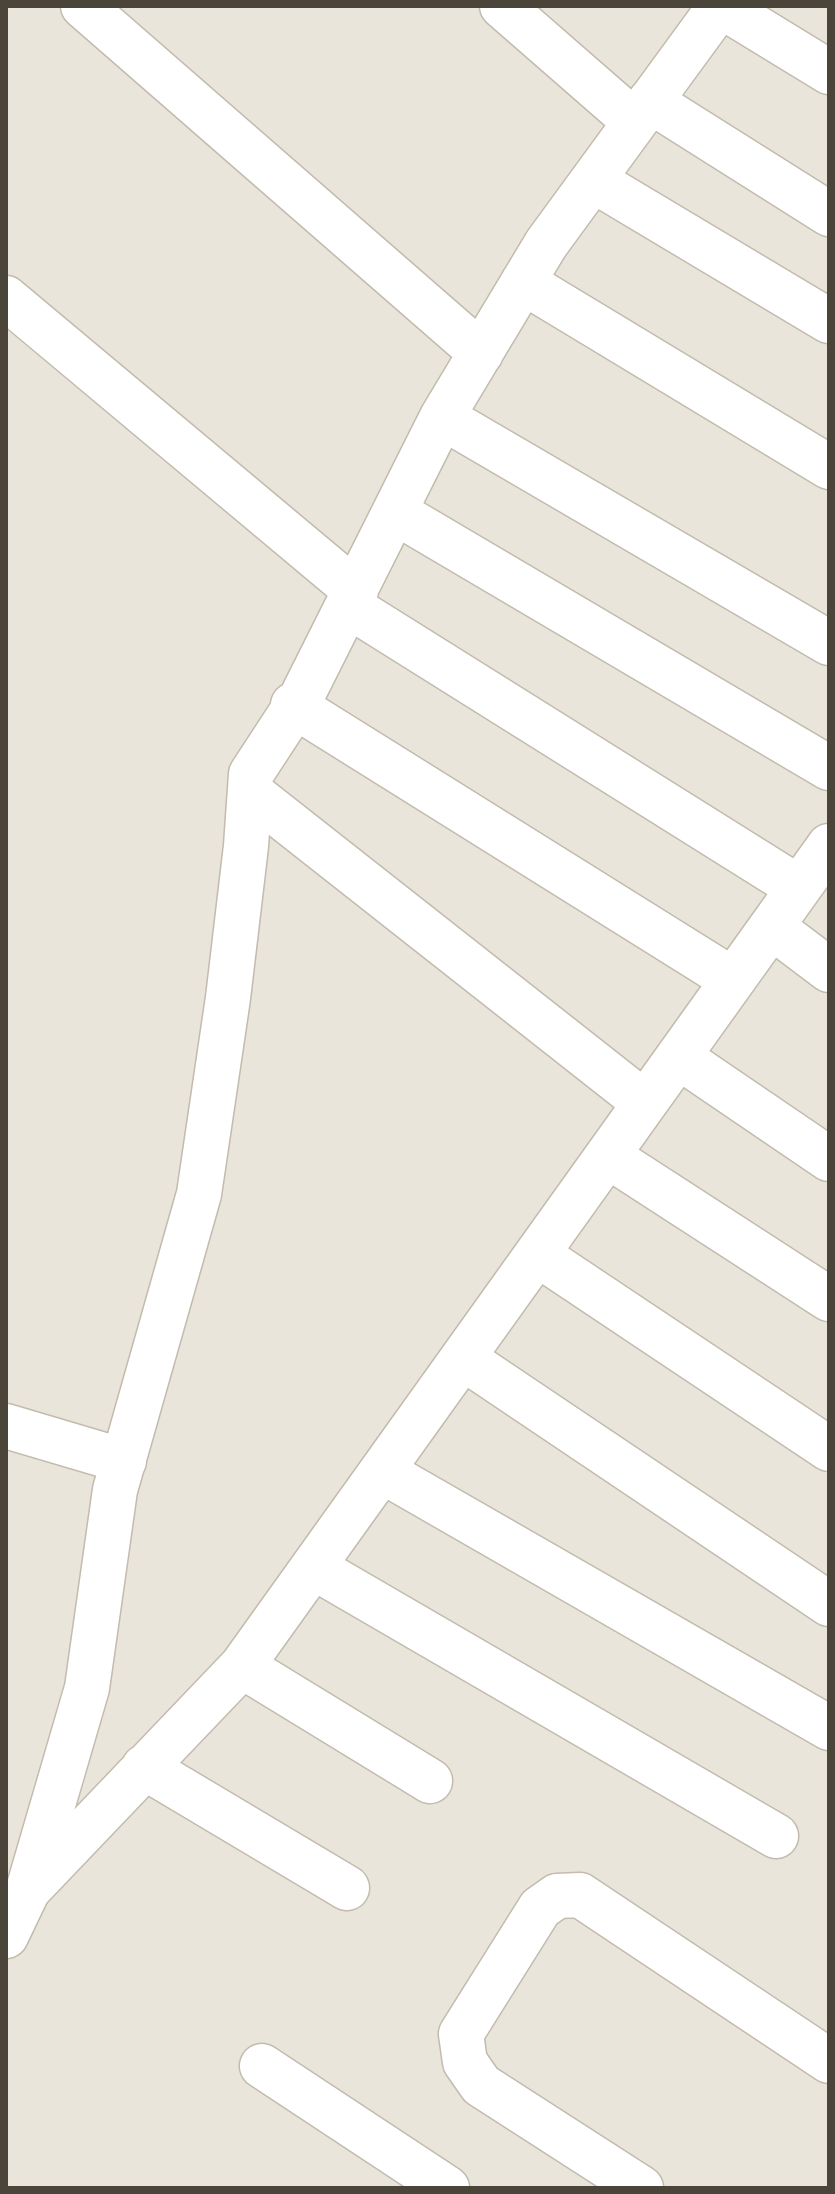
<!DOCTYPE html>
<style>
body{margin:0}
#map{position:relative;width:835px;height:2194px;overflow:hidden;background:#f6f3ec;font-family:"Space Grotesk",sans-serif}
canvas{display:block}
.frame{position:absolute;inset:0;border:8px solid #4b4439;pointer-events:none}
</style>
<div id="map">
<canvas width="835" height="2194"></canvas>
<div class="frame"></div>
</div>
<script>
const g = document.querySelector('canvas').getContext('2d');
g.lineJoin = 'round';
function fill(path, color) { g.fillStyle = color; g.fill(path, 'evenodd'); }
const toPath = rows => new Path2D(rows.map(r => 'M' + r).join(''));
function strokePath(path, color, width, dash) { g.strokeStyle = color; g.lineWidth = width; g.lineCap = dash ? 'butt' : 'round'; g.setLineDash(dash || []); g.stroke(path); }
fill(toPath([
 [6,6,829,6,829,2188,6,2188]
]), '#eae5da');
const minor = toPath([
 [83,6,481,353],
 [502,6,635,122],
 [721,6,829,72],
 [650,101,829,214],
 [593,180,829,321],
 [523,282,829,467],
 [6,298,356,591],
 [442,417,829,643],
 [395,512,829,768],
 [349,606,799,888],
 [293,705,733,980],
 [250,792,645,1103],
 [772,927,829,970],
 [679,1057,829,1159],
 [608,1156,829,1299],
 [537,1254,829,1449],
 [463,1358,829,1604],
 [6,1426,124,1461],
 [382,1471,829,1728],
 [313,1567,776,1836],
 [242,1666,430,1781],
 [144,1767,347,1888],
 [28,1890,87,1688,115,1490,199,1194,228,998,246,846,251,774,302,696,442,417,546,244,720,6],
 [6,1936,28,1890,242,1666,829,846],
 [262,2066,447,2188],
 [641,2188,481,2085,465,2062,461,2034,540,1908,557,1896,580,1895,829,2061]
]);
strokePath(minor, '#c2bbae', 47);
strokePath(minor, '#fff', 44);
</script>
